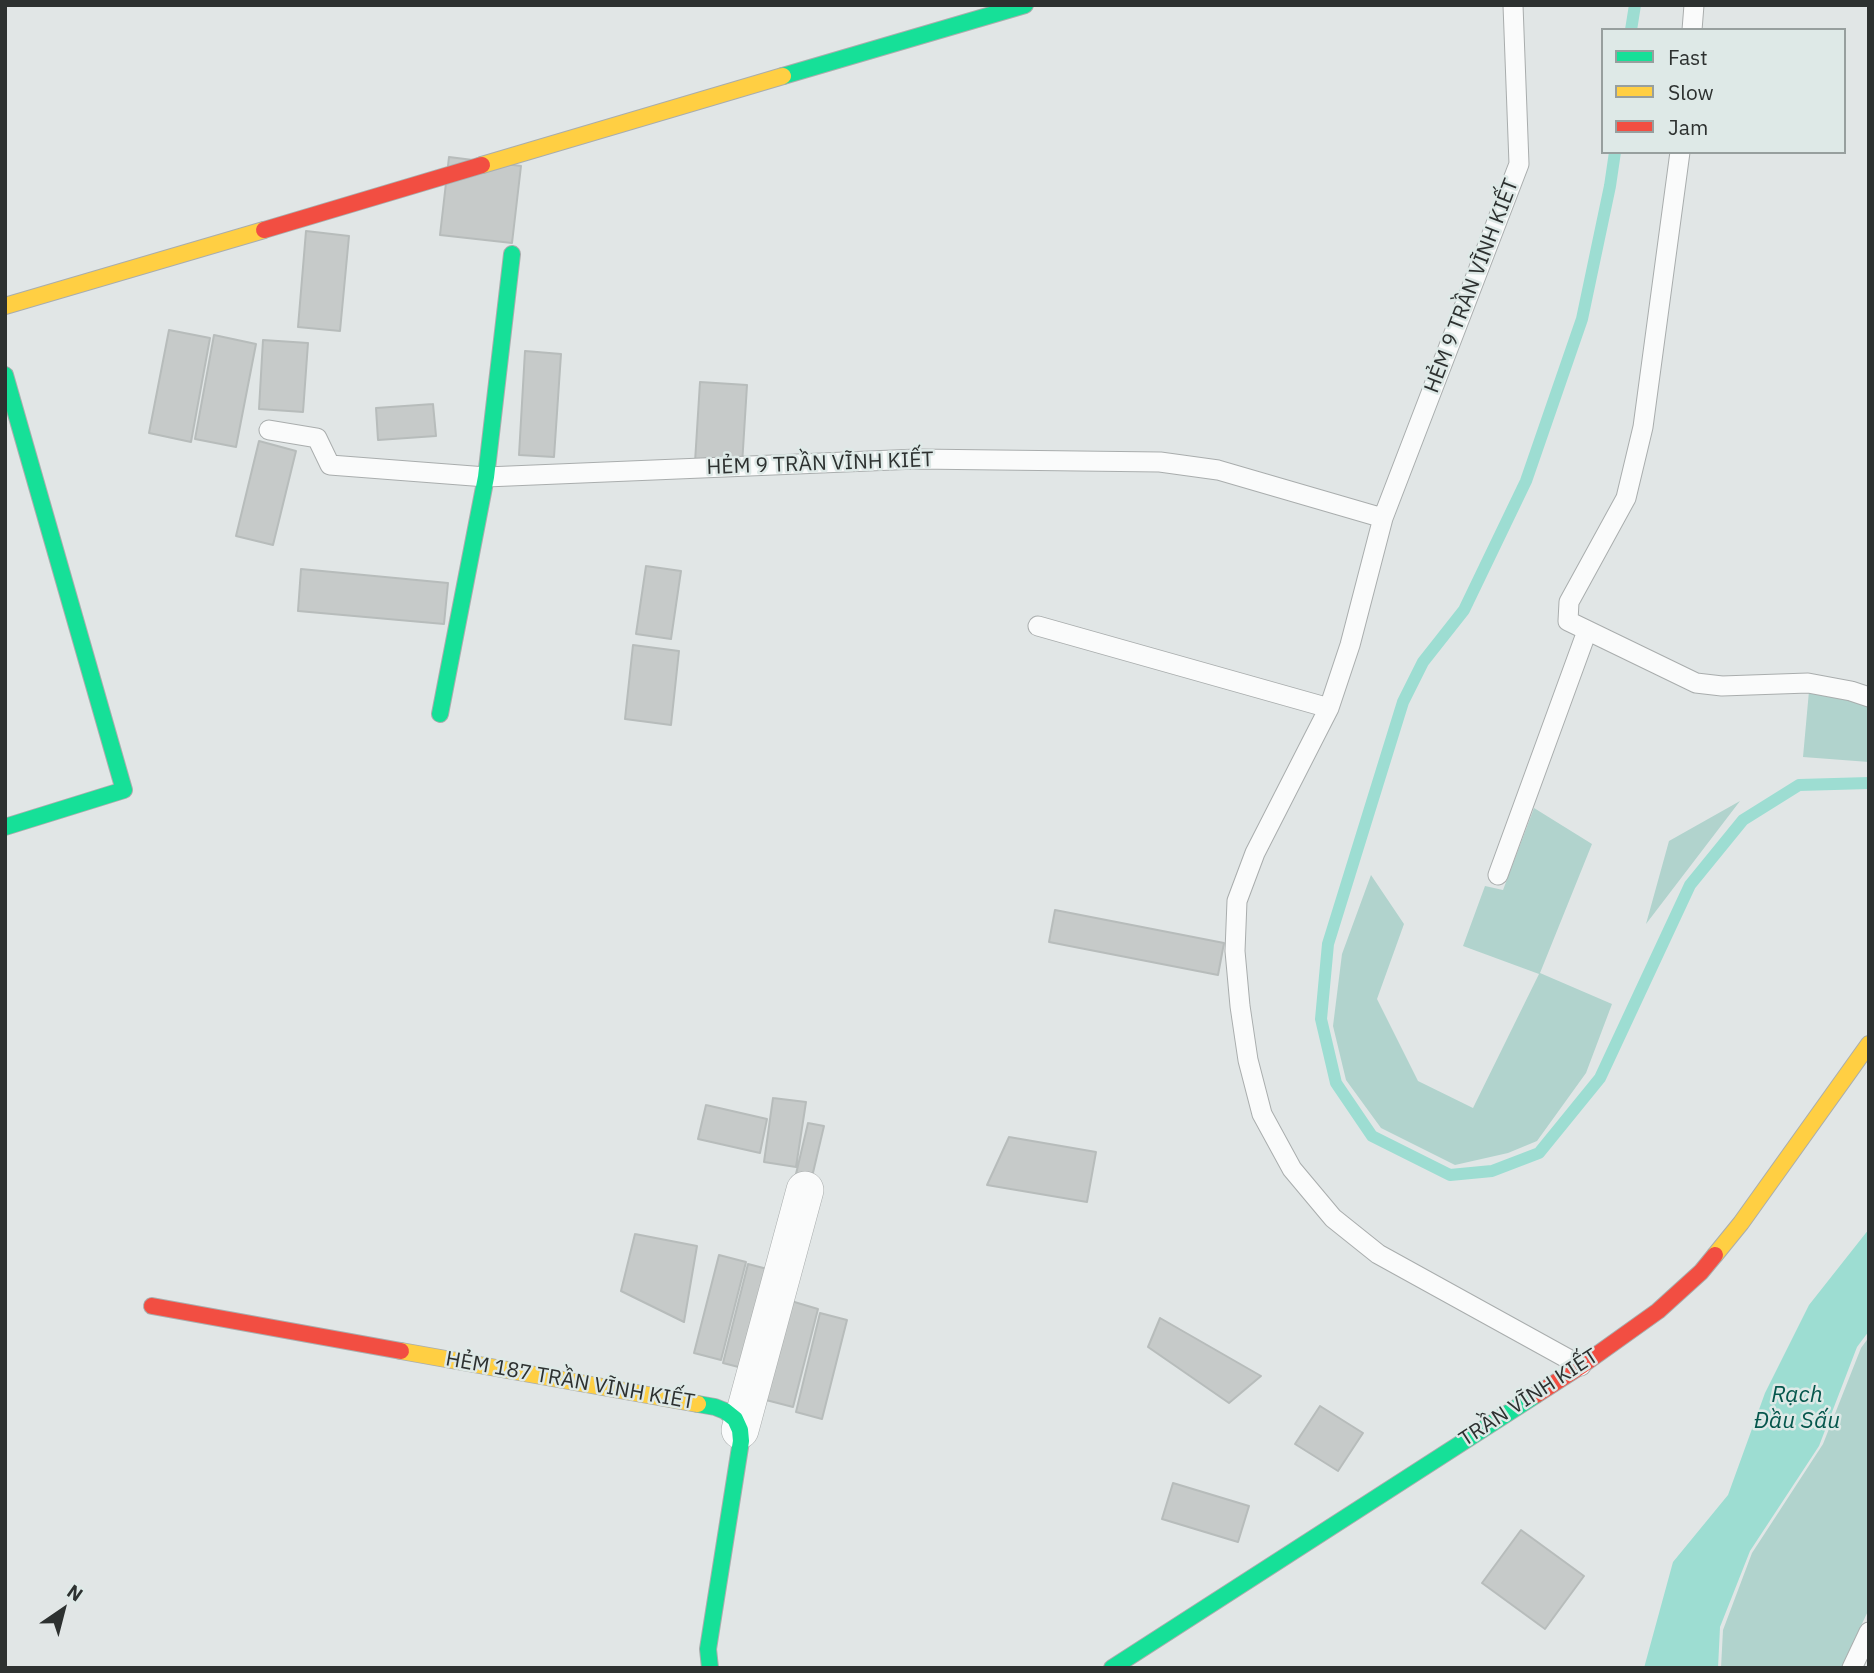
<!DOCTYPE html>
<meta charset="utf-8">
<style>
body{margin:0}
#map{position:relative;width:1874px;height:1673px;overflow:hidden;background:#e1e6e6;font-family:"IBM Plex Sans",sans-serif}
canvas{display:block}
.frame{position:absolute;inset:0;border:7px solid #2d3130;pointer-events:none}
.legend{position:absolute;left:1601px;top:28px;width:245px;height:126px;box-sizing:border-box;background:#dee9e7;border:2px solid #979f9e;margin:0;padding:9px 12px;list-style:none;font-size:21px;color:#2d3130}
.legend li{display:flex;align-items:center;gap:14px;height:35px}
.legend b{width:35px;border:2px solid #979f9e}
.north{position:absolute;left:28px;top:1575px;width:70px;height:70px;-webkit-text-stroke:5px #dee9e7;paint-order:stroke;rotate:35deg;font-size:19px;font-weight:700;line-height:28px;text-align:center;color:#2d3130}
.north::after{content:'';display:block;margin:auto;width:24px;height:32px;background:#2d3130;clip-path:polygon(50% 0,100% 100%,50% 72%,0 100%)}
</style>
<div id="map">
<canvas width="1874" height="1673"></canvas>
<div class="frame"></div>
<ul class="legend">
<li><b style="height:9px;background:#16e098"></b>Fast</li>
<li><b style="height:9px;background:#ffcf43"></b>Slow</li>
<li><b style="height:9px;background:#f24e42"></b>Jam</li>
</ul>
<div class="north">N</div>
</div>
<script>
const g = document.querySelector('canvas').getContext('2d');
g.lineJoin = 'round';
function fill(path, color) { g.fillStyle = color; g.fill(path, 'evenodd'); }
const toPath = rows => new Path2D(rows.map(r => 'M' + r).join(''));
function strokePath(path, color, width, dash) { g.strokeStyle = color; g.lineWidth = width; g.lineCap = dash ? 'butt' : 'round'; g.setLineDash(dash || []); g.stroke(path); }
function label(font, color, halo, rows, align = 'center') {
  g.font = font + ' "IBM Plex Sans",sans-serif'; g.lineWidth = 5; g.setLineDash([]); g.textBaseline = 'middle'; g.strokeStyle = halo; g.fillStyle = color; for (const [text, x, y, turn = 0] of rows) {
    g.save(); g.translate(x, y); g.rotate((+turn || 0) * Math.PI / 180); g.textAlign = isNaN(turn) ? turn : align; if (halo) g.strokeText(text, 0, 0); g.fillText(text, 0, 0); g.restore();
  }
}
fill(toPath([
 [1809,691,1850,700,1869,707,1869,762,1803,757],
 [1740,801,1646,924,1669,841],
 [1534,808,1592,844,1540,973,1612,1004,1586,1073,1537,1141,1508,1153,1455,1165,1381,1128,1346,1080,1333,1026,1342,954,1371,875,1404,924,1377,999,1418,1081,1473,1108,1539,974,1463,946,1485,886,1503,890],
 [1869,1337,1869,1609,1841,1668,1721,1668,1723,1630,1752,1553,1823,1444,1861,1348]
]), '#b1d3cd');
fill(toPath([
 [1869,1229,1869,1331,1857,1347,1819,1446,1750,1551,1720,1627,1718,1668,1644,1668,1673,1562,1728,1495,1765,1393,1809,1305]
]), '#9dddd2');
strokePath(toPath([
 [1631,30,1635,5],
 [1615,152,1610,186,1582,319,1526,481,1464,610,1423,662,1403,702,1328,944,1321,1019,1336,1083,1372,1136,1450,1175,1492,1171,1539,1153,1600,1078,1690,885,1743,820,1799,785,1869,783]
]), '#9dddd2', 12);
const building = toPath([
 [449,157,521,166,512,243,440,235,449,157],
 [306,231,349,236,340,331,298,327,306,231],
 [169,330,210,338,191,442,149,433,169,330],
 [214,335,256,344,236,447,195,439,214,335],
 [263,340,308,343,303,412,259,409,263,340],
 [525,351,561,354,554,457,519,455,525,351],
 [700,382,747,385,742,465,695,462,700,382],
 [433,404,436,436,378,440,376,408,433,404],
 [259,441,296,451,273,545,236,536,259,441],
 [646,566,681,571,671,639,636,634,646,566],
 [301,569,448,583,444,624,298,611,301,569],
 [633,645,679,651,671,725,625,719,633,645],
 [1055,910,1224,943,1218,975,1049,942,1055,910],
 [773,1098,806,1102,796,1167,764,1162,773,1098],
 [706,1105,767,1119,760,1153,698,1139,706,1105],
 [808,1123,824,1126,812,1177,796,1174,808,1123],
 [1009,1137,1096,1152,1087,1202,987,1185,1009,1137],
 [635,1234,697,1246,684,1322,621,1291,635,1234],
 [719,1255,746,1262,721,1360,694,1353,719,1255],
 [748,1264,775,1271,750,1370,723,1363,748,1264],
 [791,1301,818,1309,793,1407,766,1400,791,1301],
 [820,1313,847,1320,822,1419,796,1412,820,1313],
 [1160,1318,1261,1376,1229,1403,1148,1347,1160,1318],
 [1320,1406,1363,1433,1338,1471,1295,1444,1320,1406],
 [1173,1483,1249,1506,1238,1542,1162,1519,1173,1483],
 [1521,1530,1584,1576,1545,1629,1482,1583,1521,1530]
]);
fill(building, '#c6cac9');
strokePath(building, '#b7bcbb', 2);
const lane = toPath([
 [1513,5,1519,164,1383,518,1350,645,1329,708,1255,853,1237,901,1235,951,1240,1006,1248,1060,1262,1114,1292,1169,1333,1218,1378,1254,1581,1366],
 [1692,30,1694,5],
 [1680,152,1643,427,1626,498,1569,602,1568,621,1696,683,1722,686,1808,683,1851,691,1869,697],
 [269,430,317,438,330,465,486,477,917,459,1160,462,1218,470,1383,518],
 [1038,626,1329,708],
 [1498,875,1587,631],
 [1852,1668,1869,1632]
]);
const street = toPath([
 [740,1430,805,1190]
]);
const fast = toPath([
 [783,76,1025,5],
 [5,375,124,790,5,827],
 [440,714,486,477,512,254],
 [698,1404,715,1407,725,1411,735,1419,740,1430,741,1441,708,1649,710,1668],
 [1112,1668,1536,1395]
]);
const slow = toPath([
 [482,165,783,76],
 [5,306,264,230],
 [1715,1255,1741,1223,1869,1044],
 [401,1351,698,1404]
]);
const jam = toPath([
 [264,230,482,165],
 [152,1306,401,1351],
 [1536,1395,1581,1366,1658,1311,1701,1272,1715,1255]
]);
strokePath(lane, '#a9adad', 21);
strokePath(street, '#a9adad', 38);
strokePath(fast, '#a9adad', 18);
strokePath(slow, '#a9adad', 18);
strokePath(jam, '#a9adad', 18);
strokePath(lane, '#fafbfb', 19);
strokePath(street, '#fafbfb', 37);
strokePath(fast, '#16e098', 16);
strokePath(slow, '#ffcf43', 16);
strokePath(jam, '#f24e42', 16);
label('21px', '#2d3130', '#dee9e7', [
 ["HẺM 9 TRẦN VĨNH KIẾT",1472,286,-69],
 ["HẺM 9 TRẦN VĨNH KIẾT",820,464,-2],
 ["HẺM 187 TRẦN VĨNH KIẾT",570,1381,10],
 ["TRẦN VĨNH KIẾT",1529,1398,-33]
]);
label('italic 23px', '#06574d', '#dee9e7', [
 ["Rạch",1797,1395],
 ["Đầu Sấu",1797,1421]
]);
</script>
